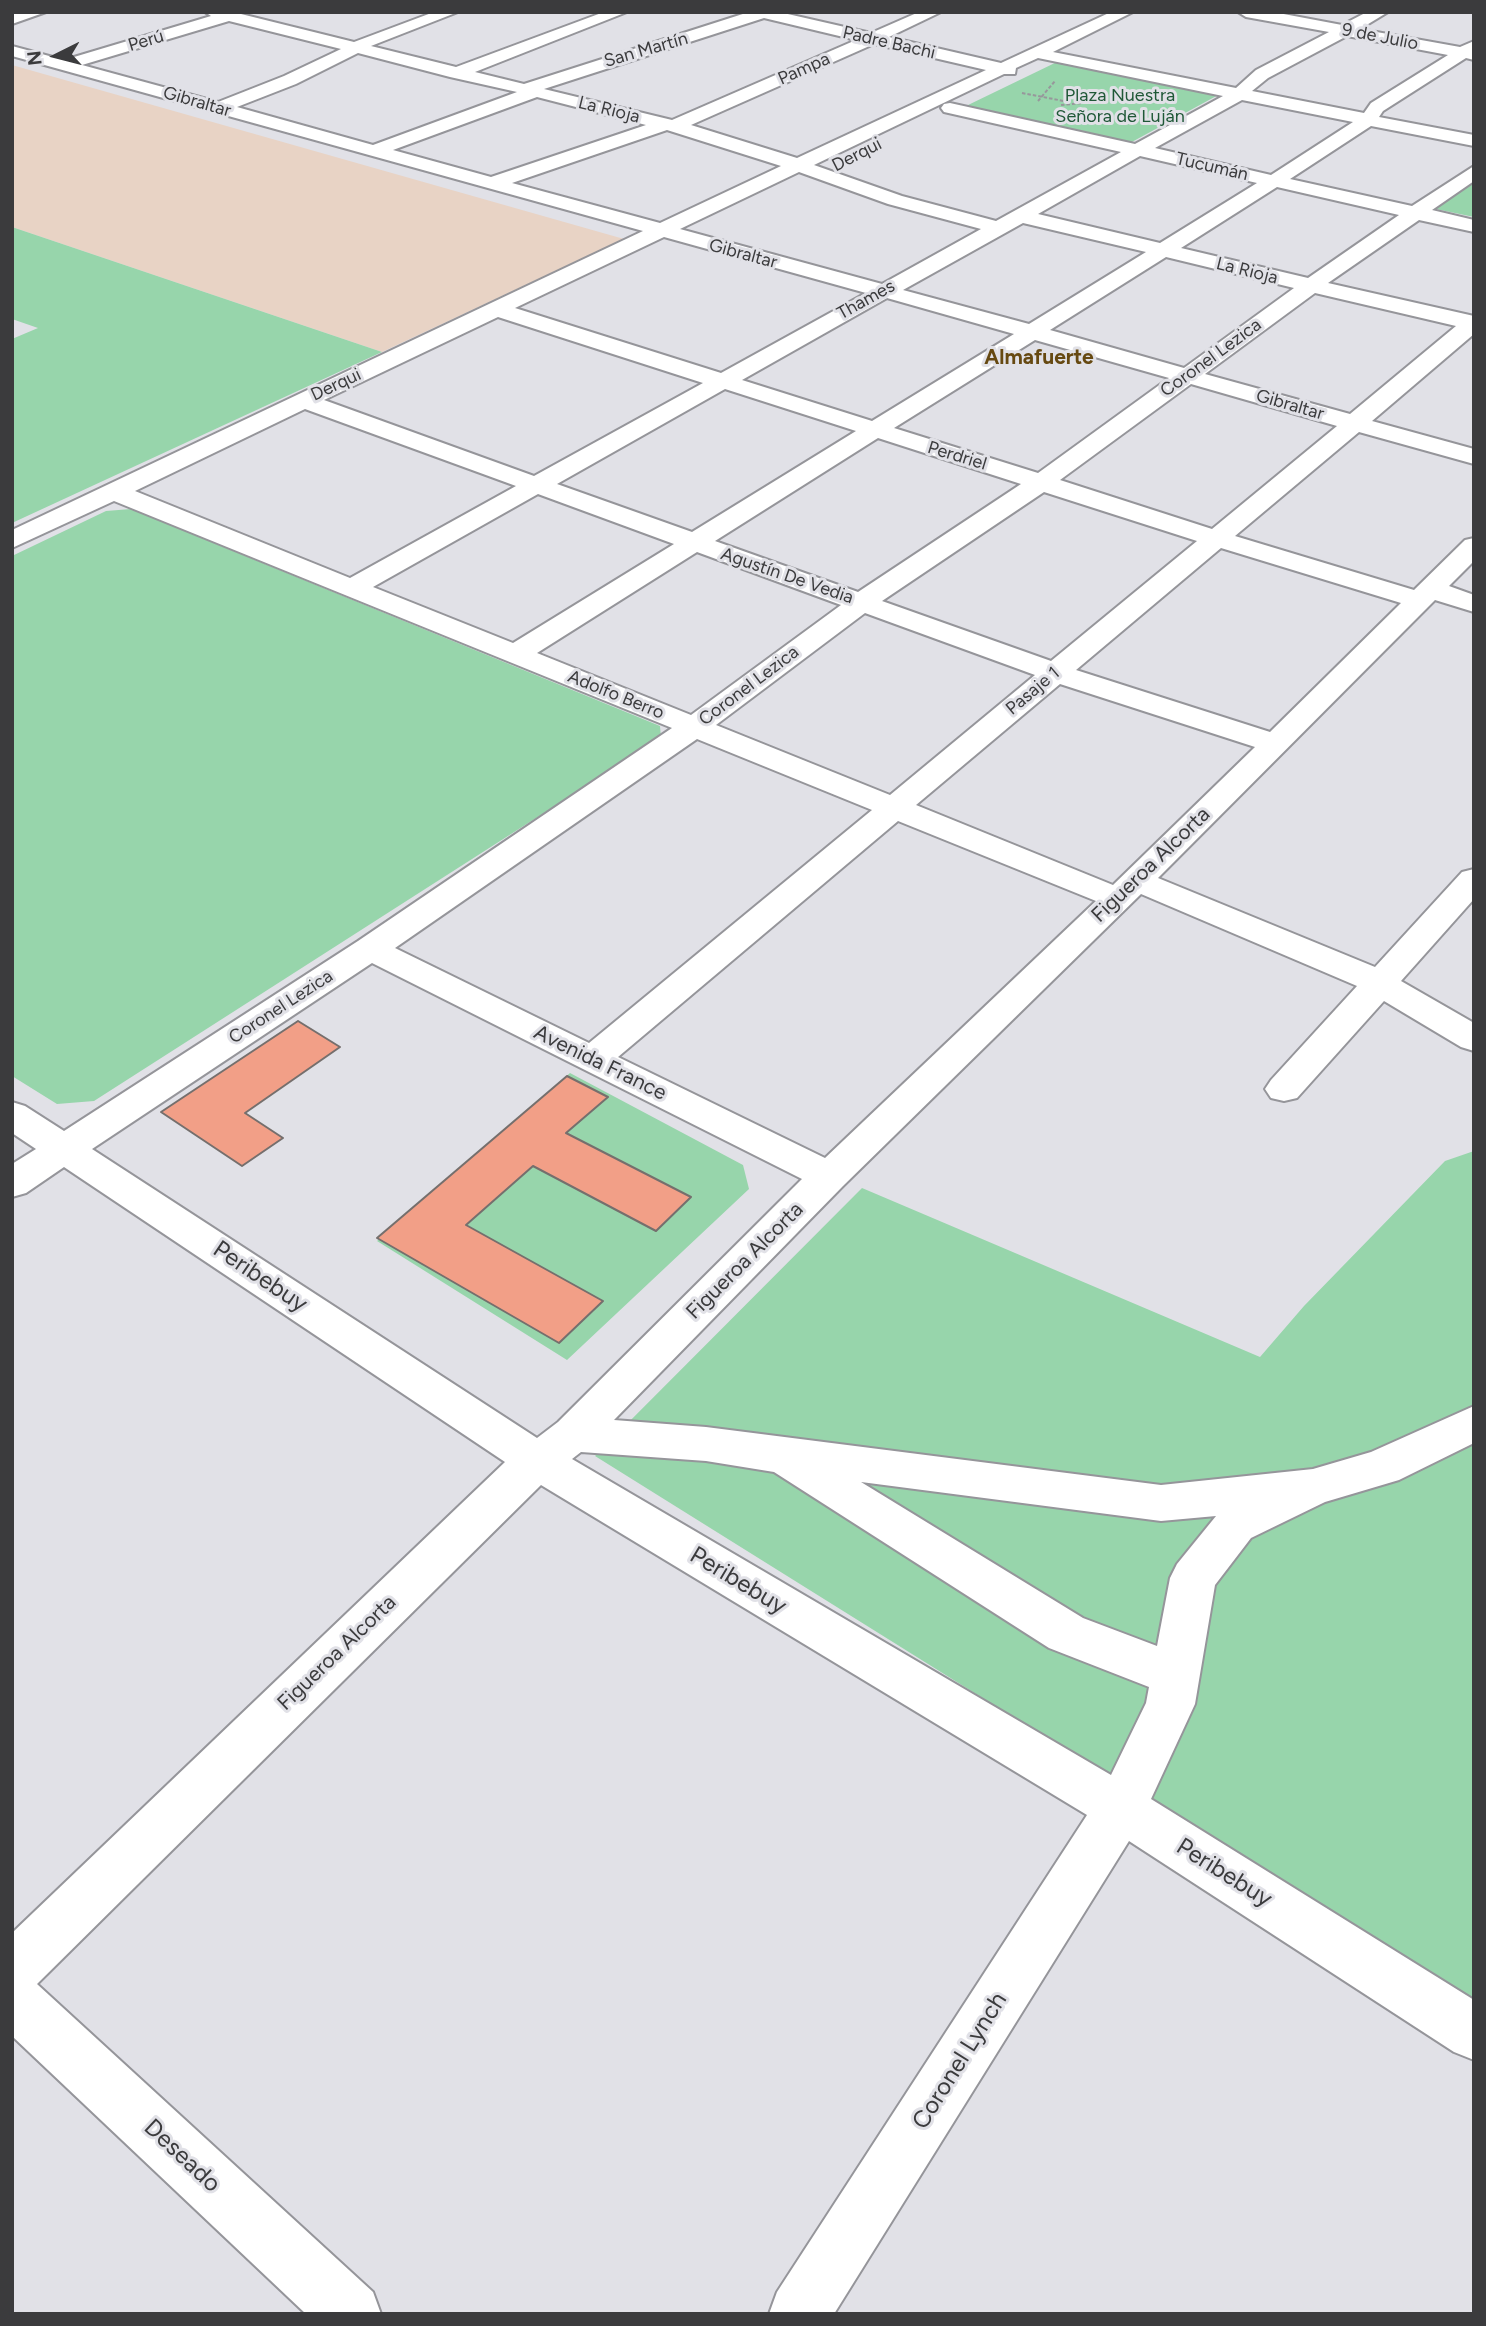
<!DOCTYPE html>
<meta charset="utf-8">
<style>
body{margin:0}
#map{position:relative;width:1486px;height:2326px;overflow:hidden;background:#e1e1e7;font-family:Figtree,sans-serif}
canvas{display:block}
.frame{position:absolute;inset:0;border:14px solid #3b3b3d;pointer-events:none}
.north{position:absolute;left:21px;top:21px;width:70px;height:70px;-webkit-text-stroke:5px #e1e1e7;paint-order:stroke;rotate:264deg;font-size:19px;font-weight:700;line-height:28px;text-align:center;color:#3b3b3d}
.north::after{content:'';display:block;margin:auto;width:24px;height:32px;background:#3b3b3d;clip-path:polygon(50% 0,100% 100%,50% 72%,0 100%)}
</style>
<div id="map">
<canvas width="1486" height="2326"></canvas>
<div class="frame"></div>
<div class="north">N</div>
</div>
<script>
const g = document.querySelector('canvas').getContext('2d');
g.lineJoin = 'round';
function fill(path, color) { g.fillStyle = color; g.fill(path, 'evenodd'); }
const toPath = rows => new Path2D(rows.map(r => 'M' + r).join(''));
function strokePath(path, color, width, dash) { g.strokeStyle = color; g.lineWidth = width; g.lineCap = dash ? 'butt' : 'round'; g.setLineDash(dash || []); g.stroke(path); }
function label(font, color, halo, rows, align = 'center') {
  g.font = font + ' Figtree,sans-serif'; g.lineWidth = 6; g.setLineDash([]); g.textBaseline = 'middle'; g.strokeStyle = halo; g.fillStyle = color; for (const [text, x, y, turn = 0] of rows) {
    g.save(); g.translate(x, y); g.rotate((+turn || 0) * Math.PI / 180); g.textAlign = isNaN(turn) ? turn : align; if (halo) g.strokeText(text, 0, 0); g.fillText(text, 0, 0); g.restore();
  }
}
fill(toPath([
 [12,65,624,239,382,352,12,227]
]), '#e8d3c5');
fill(toPath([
 [1061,60,1220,94,1130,143,966,106],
 [1474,176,1474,217,1431,208],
 [12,227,382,352,12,523,12,339,38,328,12,319],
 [131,509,660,726,661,738,94,1101,57,1104,12,1076,12,556,106,511],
 [570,1073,743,1165,749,1189,567,1360,377,1241],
 [1474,1151,1474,2005,595,1456,862,1188,1260,1357,1304,1306,1445,1161]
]), '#97d5ab');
const building = toPath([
 [298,1021,340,1047,245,1113,283,1138,242,1166,161,1112,298,1021],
 [567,1076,608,1097,566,1133,691,1197,656,1231,533,1166,466,1225,603,1301,559,1343,377,1238,567,1076]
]);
fill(building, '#f29f87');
strokePath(building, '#756f6d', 2);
const minor = toPath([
 [19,12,46,12,12,24,12,14,19,12],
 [205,12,233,12,354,42,434,12,458,12,371,46,456,67,604,12,627,12,475,72,524,84,749,12,779,12,871,33,919,12,941,12,889,37,1001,63,1111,12,1133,12,1053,52,1236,88,1256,70,1329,32,1246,17,1238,12,1273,12,1342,25,1367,12,1388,12,1360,29,1460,47,1474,41,1474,60,1466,58,1383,111,1379,117,1474,135,1474,146,1371,126,1290,179,1412,206,1474,166,1474,181,1432,210,1474,220,1474,232,1419,220,1328,283,1474,316,1474,334,1372,421,1474,449,1474,464,1359,432,1235,536,1414,590,1465,540,1474,538,1474,561,1449,586,1474,595,1474,612,1435,600,1158,878,1375,967,1462,872,1474,869,1474,899,1401,981,1474,1023,1474,1051,1461,1047,1384,1001,1297,1098,1284,1101,1271,1098,1265,1089,1271,1080,1357,986,1141,894,843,1186,614,1420,706,1427,1161,1485,1313,1469,1371,1452,1474,1406,1474,1443,1399,1480,1325,1502,1251,1538,1215,1585,1195,1704,1151,1799,1474,2000,1474,2060,1454,2052,1129,1841,834,2314,769,2314,777,2292,1087,1815,541,1485,37,1984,373,2292,381,2314,306,2314,12,2036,12,1933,505,1462,64,1167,26,1193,12,1197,12,1164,36,1149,12,1133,12,1102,25,1106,64,1131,358,941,672,728,114,501,12,548,12,530,643,231,12,56,12,46,64,60,211,16,205,12],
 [764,18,856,40,672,120,544,89,764,18],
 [229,21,341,49,284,76,218,102,82,65,229,21],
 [1347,36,1448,55,1371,103,1364,113,1252,91,1268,78,1347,36],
 [874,44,986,70,797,158,691,125,874,44],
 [358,53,450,77,517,92,373,145,237,107,296,84,358,53],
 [1038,58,1223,96,1135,144,950,103,944,104,941,108,944,112,1121,152,996,221,902,196,814,165,1004,74,1015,74,1016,68,1038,58],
 [537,97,646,125,491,177,393,150,537,97],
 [1242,100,1353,122,1271,175,1155,148,1242,100],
 [667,130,781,166,660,223,512,183,667,130],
 [1140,156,1257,183,1160,243,1038,214,1140,156],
 [799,172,888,204,981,229,882,284,680,229,799,172],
 [1277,187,1399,215,1308,278,1181,248,1277,187],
 [1023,223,1146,252,1029,324,903,290,1023,223],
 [664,237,866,293,721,373,515,308,664,237],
 [1166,257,1294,288,1184,368,1050,330,1166,257],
 [1315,293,1456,326,1350,414,1205,374,1315,293],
 [887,298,1014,334,872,421,742,380,887,298],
 [498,317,703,383,534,476,324,400,498,317],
 [1035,340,1169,378,1038,473,894,428,1035,340],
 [1191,384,1337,426,1212,529,1060,480,1191,384],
 [725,389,856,431,692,532,557,484,725,389],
 [305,409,516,486,350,578,135,491,305,409],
 [878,438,1021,484,858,592,715,541,878,438],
 [1044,492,1197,541,1051,661,882,601,1044,492],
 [538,494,674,544,513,643,373,587,538,494],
 [1221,548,1401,603,1270,732,1076,670,1221,548],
 [697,552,841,605,691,715,537,653,697,552],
 [865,613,1035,675,890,795,716,725,865,613],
 [1060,684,1255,747,1113,885,916,805,1060,684],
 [697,739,872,810,589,1043,395,948,697,739],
 [898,821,1096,901,825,1158,618,1057,898,821],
 [372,963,802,1179,558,1422,537,1438,92,1149,372,963],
 [581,1452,706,1461,774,1472,1049,1648,1149,1687,1146,1703,1111,1775,572,1459,581,1452],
 [861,1482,1161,1521,1216,1516,1177,1564,1170,1578,1157,1646,1083,1618,861,1482]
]);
strokePath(minor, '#95959a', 4);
strokePath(toPath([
 [1022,93,1069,102],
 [1038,101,1055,81],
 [1061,105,1125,99]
]), '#97979b', 2, [3.5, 2]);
fill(minor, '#fff');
label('18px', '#3b3b3d', '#e1e1e7', [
 ["9 de Julio",1380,37,11],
 ["Perú",146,41,-17],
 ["Padre Bachi",889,43,13],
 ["San Martín",646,50,-16],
 ["Pampa",804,69,-24],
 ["Gibraltar",197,102,16],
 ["La Rioja",609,110,14],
 ["Derqui",857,155,-27],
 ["Tucumán",1212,167,13],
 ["Gibraltar",743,254,15],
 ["La Rioja",1247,271,14],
 ["Thames",866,300,-29],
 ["Coronel Lezica",1211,358,-36],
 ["Derqui",336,385,-25],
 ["Gibraltar",1290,405,16],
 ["Perdriel",957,456,17],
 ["Agustín De Vedia",787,576,19],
 ["Coronel Lezica",749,686,-37],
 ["Pasaje 1",1033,691,-40],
 ["Adolfo Berro",616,695,22],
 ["Coronel Lezica",281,1007,-33]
]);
label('18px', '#1f5837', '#e1e1e7', [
 ["Plaza Nuestra",1120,96],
 ["Señora de Luján",1120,117]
]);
label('bold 21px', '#664911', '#e1e1e7', [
 ["Almafuerte",1039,358]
]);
label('21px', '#3b3b3d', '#e1e1e7', [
 ["Figueroa Alcorta",1151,865,-44],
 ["Avenida France",600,1063,26],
 ["Figueroa Alcorta",745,1261,-45],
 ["Figueroa Alcorta",337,1653,-44]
]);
label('24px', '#3b3b3d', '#e1e1e7', [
 ["Peribebuy",260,1277,34],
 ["Peribebuy",738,1581,31],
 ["Peribebuy",1224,1873,32],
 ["Coronel Lynch",960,2061,-58],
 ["Deseado",182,2156,43]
]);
</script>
